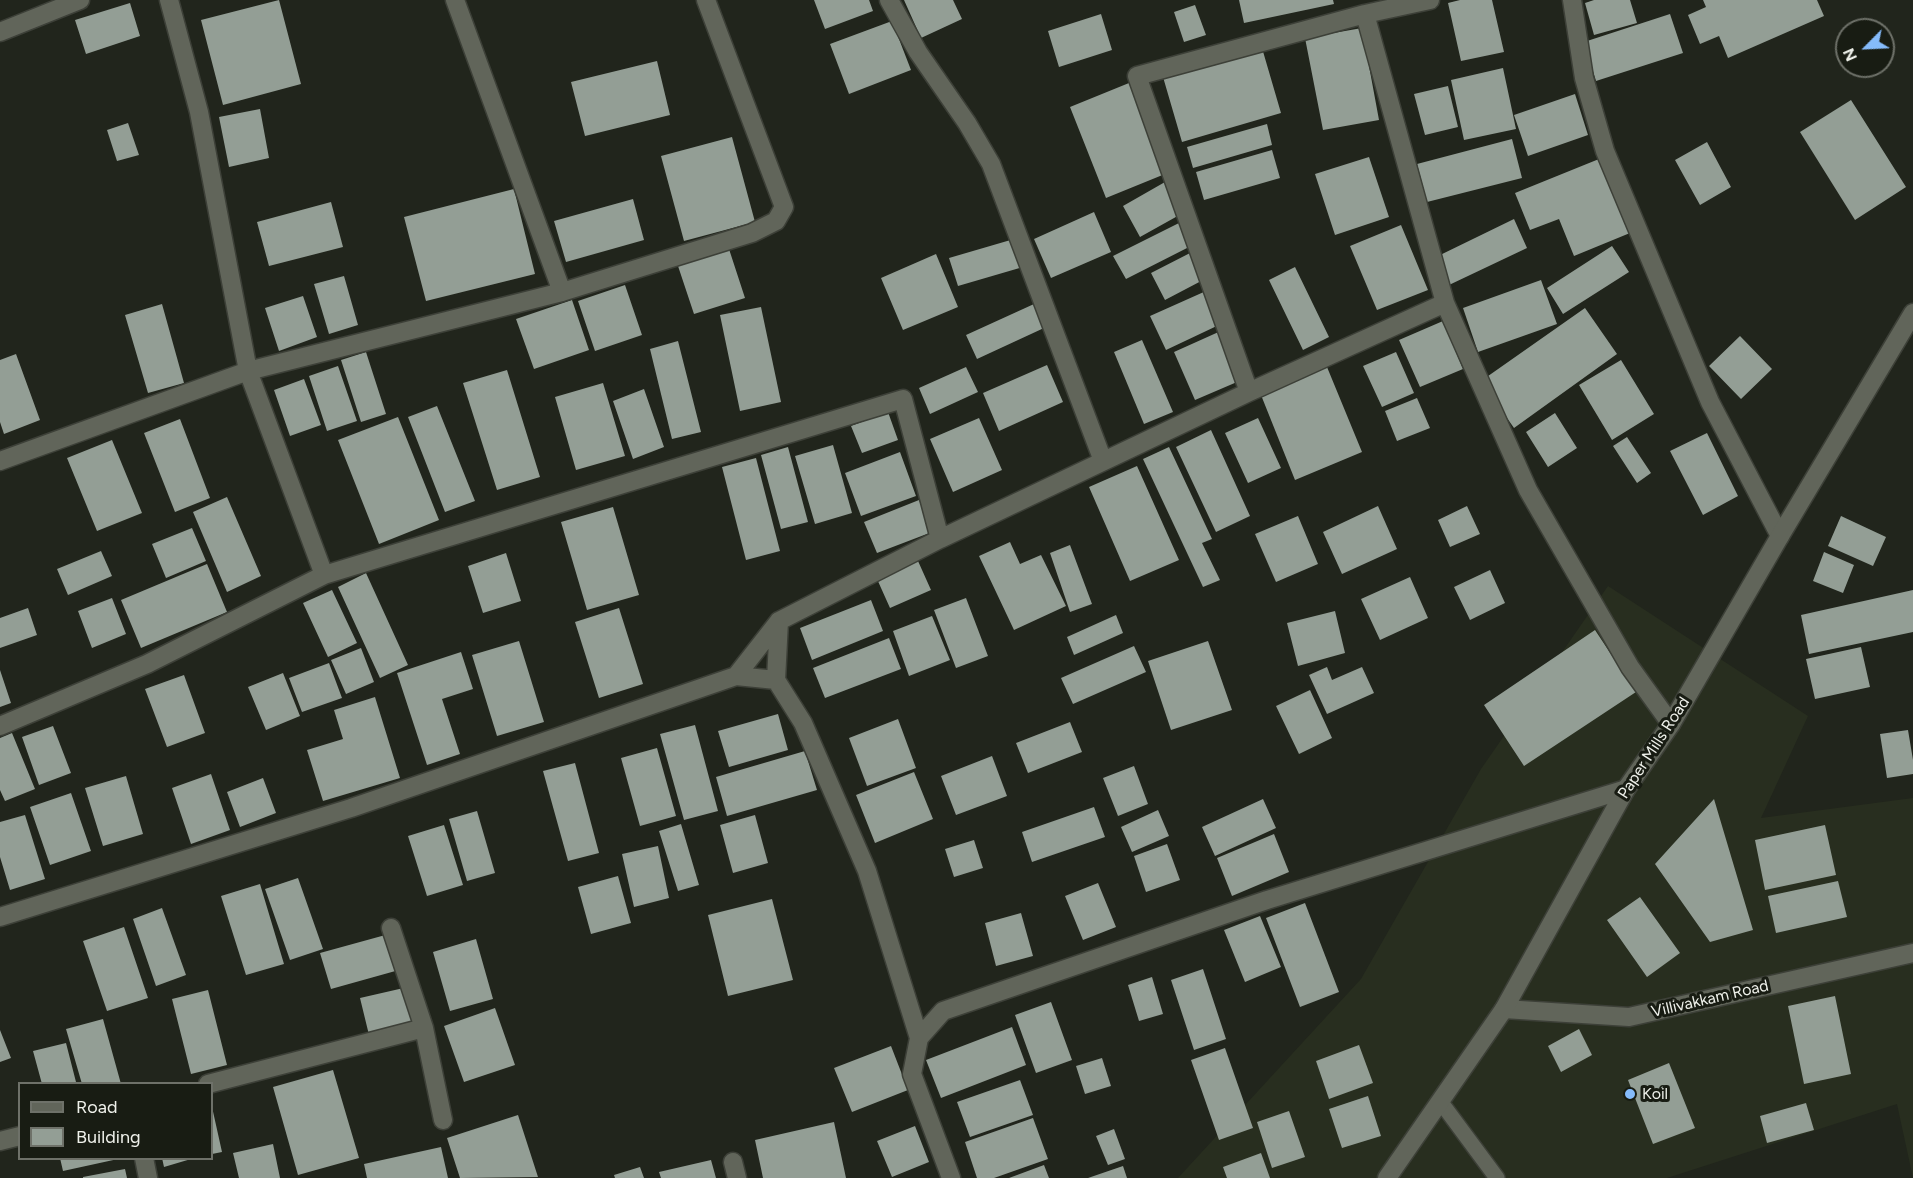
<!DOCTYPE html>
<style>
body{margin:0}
#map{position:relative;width:1913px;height:1178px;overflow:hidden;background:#21251c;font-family:Figtree,sans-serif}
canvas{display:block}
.legend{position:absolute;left:18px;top:1082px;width:195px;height:78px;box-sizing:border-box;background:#181c13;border:2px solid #6e7169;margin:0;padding:8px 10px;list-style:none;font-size:18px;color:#eff1eb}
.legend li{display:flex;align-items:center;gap:12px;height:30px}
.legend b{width:30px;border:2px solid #6e7169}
.north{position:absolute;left:1835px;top:18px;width:60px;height:60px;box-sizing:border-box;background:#181c13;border:2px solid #6e7169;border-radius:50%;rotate:246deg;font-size:16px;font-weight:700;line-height:24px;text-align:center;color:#eff1eb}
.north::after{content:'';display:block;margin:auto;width:21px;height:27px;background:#85bbfb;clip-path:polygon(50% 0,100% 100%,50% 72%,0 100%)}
</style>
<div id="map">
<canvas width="1913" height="1178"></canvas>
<ul class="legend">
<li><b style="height:8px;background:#61655a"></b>Road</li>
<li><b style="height:16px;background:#939e95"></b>Building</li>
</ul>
<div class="north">N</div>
</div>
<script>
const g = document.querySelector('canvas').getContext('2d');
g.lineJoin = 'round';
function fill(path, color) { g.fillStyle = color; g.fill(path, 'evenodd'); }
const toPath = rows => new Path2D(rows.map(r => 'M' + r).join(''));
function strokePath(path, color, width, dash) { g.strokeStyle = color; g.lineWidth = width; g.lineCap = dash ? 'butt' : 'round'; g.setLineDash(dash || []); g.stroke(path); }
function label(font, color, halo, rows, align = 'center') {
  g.font = font + ' Figtree,sans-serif'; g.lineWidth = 6; g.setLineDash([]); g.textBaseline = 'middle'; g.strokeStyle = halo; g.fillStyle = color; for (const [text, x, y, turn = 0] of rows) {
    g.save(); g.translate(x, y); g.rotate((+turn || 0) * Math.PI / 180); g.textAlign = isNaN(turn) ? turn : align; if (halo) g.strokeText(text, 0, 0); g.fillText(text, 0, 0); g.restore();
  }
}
fill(toPath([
 [1608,586,1808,716,1761,818,1913,798,1913,1178,1897,1104,1667,1178,1178,1178,1361,979,1481,769]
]), '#282e1f');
fill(toPath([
 [279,0,301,84,223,105,201,20],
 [814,0,869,0,873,11,825,29],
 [904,0,953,0,962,19,921,38],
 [1239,0,1333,0,1334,4,1244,23],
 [1460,0,1492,0,1504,52,1461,61,1448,3],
 [1594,0,1630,0,1637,23,1594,35,1585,3],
 [1703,0,1817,0,1824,16,1728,58,1719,36,1700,44,1688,15,1706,7],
 [130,3,140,36,86,54,75,20],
 [1195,5,1206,35,1184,42,1174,12],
 [1101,14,1112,50,1059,67,1048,31],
 [1670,14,1683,53,1596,81,1584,42],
 [892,21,911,70,849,94,830,44],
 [1362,28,1379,120,1323,130,1305,38],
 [1262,48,1281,113,1182,142,1163,77],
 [657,61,670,115,585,136,571,82],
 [1503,68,1516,129,1464,140,1451,80],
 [1129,83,1165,174,1106,198,1070,107],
 [1448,86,1458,127,1425,135,1414,94],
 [1575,94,1588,135,1528,156,1514,115],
 [1851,100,1906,187,1855,220,1800,132],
 [260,109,269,158,229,167,219,117],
 [128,123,139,155,117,161,107,130],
 [1267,124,1272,145,1193,168,1187,147],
 [732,137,755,222,684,241,661,156],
 [1512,139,1522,178,1427,202,1417,164],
 [1707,142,1731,187,1700,205,1675,160],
 [1272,150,1280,178,1204,200,1196,172],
 [1369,157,1389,217,1335,235,1315,174],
 [1599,159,1630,233,1574,256,1559,219,1530,230,1515,193],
 [1165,182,1183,213,1140,237,1123,206],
 [514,189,535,274,426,301,404,217],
 [633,199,644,240,566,262,554,221],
 [331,202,343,247,269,266,257,222],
 [1094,212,1111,252,1051,278,1034,239],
 [1514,219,1527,248,1449,285,1436,257],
 [1179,223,1191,246,1126,279,1113,256],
 [1401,225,1428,290,1377,310,1350,246],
 [1014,239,1023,267,958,286,949,258],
 [1612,246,1629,272,1563,314,1547,288],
 [729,249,745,298,694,314,678,266],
 [1192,252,1205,279,1165,300,1151,273],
 [936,254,958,307,903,330,881,278],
 [1295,267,1329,337,1303,350,1269,280],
 [344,276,358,325,329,334,314,284],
 [1541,280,1557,324,1478,352,1463,308],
 [625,285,642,335,595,351,578,301],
 [1206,291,1221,324,1166,350,1150,316],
 [303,296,317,337,279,351,265,308],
 [572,300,589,350,534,369,516,319],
 [162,304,184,383,148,393,125,315],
 [1034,304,1044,328,977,359,966,335],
 [761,307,781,402,740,411,720,315],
 [1585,308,1617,354,1514,428,1481,381],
 [1443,321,1463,369,1420,387,1399,340],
 [1223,330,1244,379,1195,400,1174,352],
 [1740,336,1772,369,1741,399,1709,366],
 [1142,340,1173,412,1144,424,1114,352],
 [678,341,701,432,672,439,650,349],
 [366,352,386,414,361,422,341,360],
 [1396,352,1414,393,1382,407,1363,366],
 [16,354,40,420,4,434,0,422,0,360],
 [1621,360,1654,414,1612,440,1579,385],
 [1047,365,1063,402,999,431,983,393],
 [338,366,357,421,327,431,309,376],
 [966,367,978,392,930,414,919,388],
 [1327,367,1362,452,1295,480,1261,395],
 [507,370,540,477,497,490,463,383],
 [304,379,321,425,290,436,274,390],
 [603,383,625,456,576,470,555,397],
 [644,389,664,447,633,459,613,401],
 [1417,398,1430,428,1397,441,1385,411],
 [437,406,475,501,445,512,408,417],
 [888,412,898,440,862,453,851,426],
 [1555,413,1577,448,1548,467,1526,432],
 [398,417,439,520,379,544,338,440],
 [979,418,1002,470,953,492,930,439],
 [1258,418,1281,468,1248,483,1225,433],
 [180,419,210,498,175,512,144,433],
 [1211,430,1250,516,1216,532,1176,447],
 [1707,433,1738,496,1703,515,1670,451],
 [1627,437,1651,473,1637,483,1613,446],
 [112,440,142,513,97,531,67,458],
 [833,445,852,513,815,524,795,456],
 [788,447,808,522,781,529,761,455],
 [1169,447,1212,539,1202,543,1220,580,1203,587,1143,459],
 [900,452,916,496,861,516,845,473],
 [756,458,780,551,746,560,722,467],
 [1137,466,1179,560,1130,581,1089,487],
 [227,497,261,576,227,592,193,512],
 [919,500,932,532,877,553,864,522],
 [1378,506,1397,549,1342,574,1323,532],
 [1467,506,1480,534,1450,547,1438,520],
 [613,507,639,595,587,610,561,522],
 [1298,516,1318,564,1276,582,1255,534],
 [1841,516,1886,537,1873,566,1828,546],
 [192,528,206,561,166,578,152,544],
 [1010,542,1020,564,1041,555,1066,606,1014,630,979,556],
 [1070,545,1092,604,1070,612,1050,553],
 [101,551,112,576,68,595,57,569],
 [1824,552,1854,565,1843,593,1813,581],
 [506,553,521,601,483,613,468,566],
 [918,561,931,590,890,608,877,579],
 [207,564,227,612,141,648,121,600],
 [1490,570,1505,603,1470,620,1454,587],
 [366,573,408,665,380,678,338,587],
 [1410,577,1428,618,1380,640,1361,599],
 [332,590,357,643,328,657,303,603],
 [1913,590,1913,632,1809,654,1801,615],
 [112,598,126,634,92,648,78,611],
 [966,598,988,656,956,668,934,610],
 [871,600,883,631,812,660,800,628],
 [28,608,37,635,0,648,0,618],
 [619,608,643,684,599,698,575,622],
 [1335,611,1345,653,1298,666,1287,623],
 [1116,615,1123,633,1074,655,1067,637],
 [932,616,950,660,909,676,893,631],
 [1595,630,1636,692,1524,766,1484,705],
 [889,638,901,669,825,698,813,668],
 [519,641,544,722,497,736,472,655],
 [1208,641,1232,710,1171,730,1148,661],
 [1134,646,1146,672,1073,704,1061,678],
 [1861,647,1870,687,1815,699,1806,659],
 [361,648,374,682,346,694,331,660],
 [461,652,473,689,442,699,460,754,427,765,397,673],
 [329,663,342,698,302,712,289,678],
 [1327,667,1332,680,1362,667,1374,693,1327,714,1309,675],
 [0,670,11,703,0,707],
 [283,673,300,716,266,730,248,687],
 [184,675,205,733,167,747,145,689],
 [1310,690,1332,738,1299,754,1276,706],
 [375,697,400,778,323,801,307,750,343,739,334,710],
 [778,714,788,750,729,767,718,731],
 [898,719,916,768,867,786,849,738],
 [1070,722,1082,752,1028,773,1016,743],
 [695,725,718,811,684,820,660,734],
 [53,726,71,773,39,785,22,737],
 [1908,730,1913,760,1913,774,1887,778,1880,734],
 [12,733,35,789,5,801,0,790,0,738],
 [657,748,676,816,640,826,621,758],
 [805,751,817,790,727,816,716,777],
 [992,756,1007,796,956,815,941,776],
 [575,763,599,853,568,861,543,771],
 [1134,766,1148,804,1118,816,1103,778],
 [914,772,933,819,875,843,856,795],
 [211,774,230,830,191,844,172,788],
 [126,776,143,834,103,846,85,788],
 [263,778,276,813,240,827,227,792],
 [71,793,91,851,50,865,30,807],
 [1263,799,1276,828,1215,856,1202,827],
 [1714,799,1753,930,1710,942,1655,864],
 [1094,807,1105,837,1032,862,1022,832],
 [1158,810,1169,836,1132,852,1121,827],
 [477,811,495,873,467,881,449,819],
 [25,815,45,879,10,890,0,857,0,822],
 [755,815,768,863,733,873,720,825],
 [681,824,699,885,678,891,659,831],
 [444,825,463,885,427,896,408,836],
 [1825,825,1836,875,1765,890,1755,840],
 [1274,834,1289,872,1232,896,1217,858],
 [974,840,983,868,954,877,945,849],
 [1167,844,1180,880,1146,892,1134,856],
 [658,846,669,898,634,907,622,854],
 [618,876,631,923,591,934,578,887],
 [298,878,323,949,290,960,265,889],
 [1838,881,1847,917,1776,933,1768,896],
 [1098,883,1116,927,1083,940,1065,896],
 [260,884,284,964,246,975,221,896],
 [1640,897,1680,953,1647,977,1607,920],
 [772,899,793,980,728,996,708,915],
 [1305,903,1339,992,1300,1007,1266,918],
 [162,908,186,975,156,986,133,919],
 [1021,913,1033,956,996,966,985,923],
 [1260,916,1281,967,1245,982,1224,930],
 [124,927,148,998,107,1011,83,941],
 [389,934,399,970,331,989,320,953],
 [476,939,493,999,450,1011,433,952],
 [1203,969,1226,1039,1194,1050,1171,980],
 [1152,977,1163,1014,1139,1021,1128,985],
 [408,987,417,1025,369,1035,360,998],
 [208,990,227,1065,191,1074,172,999],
 [1835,996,1851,1074,1804,1084,1788,1006],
 [1051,1002,1072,1060,1036,1073,1015,1015],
 [495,1008,515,1065,464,1082,444,1026],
 [103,1019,121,1084,82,1084,66,1029],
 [1012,1027,1026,1065,941,1098,926,1060],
 [1579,1029,1592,1055,1561,1072,1548,1046],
 [0,1030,11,1058,0,1062],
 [66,1043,76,1082,42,1084,33,1051],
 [1359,1045,1373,1083,1329,1099,1316,1061],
 [891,1046,908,1090,852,1112,834,1068],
 [1225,1048,1253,1128,1219,1140,1191,1060],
 [1102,1058,1111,1086,1085,1094,1076,1066],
 [1669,1063,1695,1128,1653,1144,1628,1080],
 [333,1070,359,1158,298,1175,273,1087],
 [1020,1080,1033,1115,970,1137,957,1102],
 [1368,1096,1381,1136,1342,1148,1329,1109],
 [1806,1103,1814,1130,1767,1143,1760,1116],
 [212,1107,222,1152,212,1154],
 [1289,1111,1305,1157,1272,1168,1257,1122],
 [518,1115,538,1177,460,1178,447,1138],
 [1033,1118,1048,1159,994,1178,977,1178,965,1142],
 [834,1122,846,1178,763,1178,755,1140],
 [915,1126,929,1162,892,1177,877,1141],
 [1114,1129,1125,1159,1108,1165,1096,1136],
 [273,1144,280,1178,239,1178,233,1153],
 [441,1147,448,1178,367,1178,364,1164],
 [1261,1153,1270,1178,1227,1178,1223,1167],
 [60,1158,117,1158,118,1159,63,1171],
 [162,1158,191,1158,191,1159,164,1167],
 [711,1160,716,1178,661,1178,659,1172],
 [1044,1165,1049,1178,1009,1178],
 [1123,1166,1127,1178,1088,1178],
 [640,1167,644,1178,615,1178,614,1175],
 [125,1169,127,1178,83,1178,83,1177]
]), '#939e95');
const service = toPath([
 [1440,1101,1497,1178]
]);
const minor = toPath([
 [169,0,199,112,248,371,324,575,903,399,940,539],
 [455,0,562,292],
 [889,0,918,52,967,123,991,164,1103,461],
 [1572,0,1584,78,1605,151,1710,402,1780,536],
 [1365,14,1445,303,1528,490,1630,667,1671,724],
 [0,32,80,0],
 [1249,392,1137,76,1365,14,1430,0],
 [0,461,248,371,562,292,752,233,776,221,784,207,706,0],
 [736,676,779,621],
 [776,680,779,621,940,539,1249,392,1445,303],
 [0,726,147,664,324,575],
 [0,917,351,808,736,676,776,680,803,723,867,871,919,1038],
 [391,928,424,1028,443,1120],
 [208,1084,424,1028],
 [0,1141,20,1136],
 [144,1158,148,1178],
 [733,1162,737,1178],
 [951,1178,912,1074,919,1038,943,1011,1267,900,1626,789]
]);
const tertiary = toPath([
 [1504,1009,1629,1017,1913,953]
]);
const secondary = toPath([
 [1387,1178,1504,1009,1626,789,1671,724,1780,536,1913,313]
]);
strokePath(service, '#3d4038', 18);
strokePath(minor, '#3d4038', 21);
strokePath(tertiary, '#3d4038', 21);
strokePath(secondary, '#3d4038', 21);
strokePath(service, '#61655a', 15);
strokePath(minor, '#61655a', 18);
strokePath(tertiary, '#61655a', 18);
strokePath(secondary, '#61655a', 18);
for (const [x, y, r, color] of [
 [1630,1094,6,"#85bbfb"]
]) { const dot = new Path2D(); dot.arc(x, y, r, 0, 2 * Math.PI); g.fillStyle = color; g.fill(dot); strokePath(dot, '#181c13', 2); }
label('16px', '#eff1eb', '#181c13', [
 ["Paper Mills Road",1654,748,-57],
 ["Villivakkam Road",1710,999,-13]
]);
label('16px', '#eff1eb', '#181c13', [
 ["Koil",1642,1094]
], 'left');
</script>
